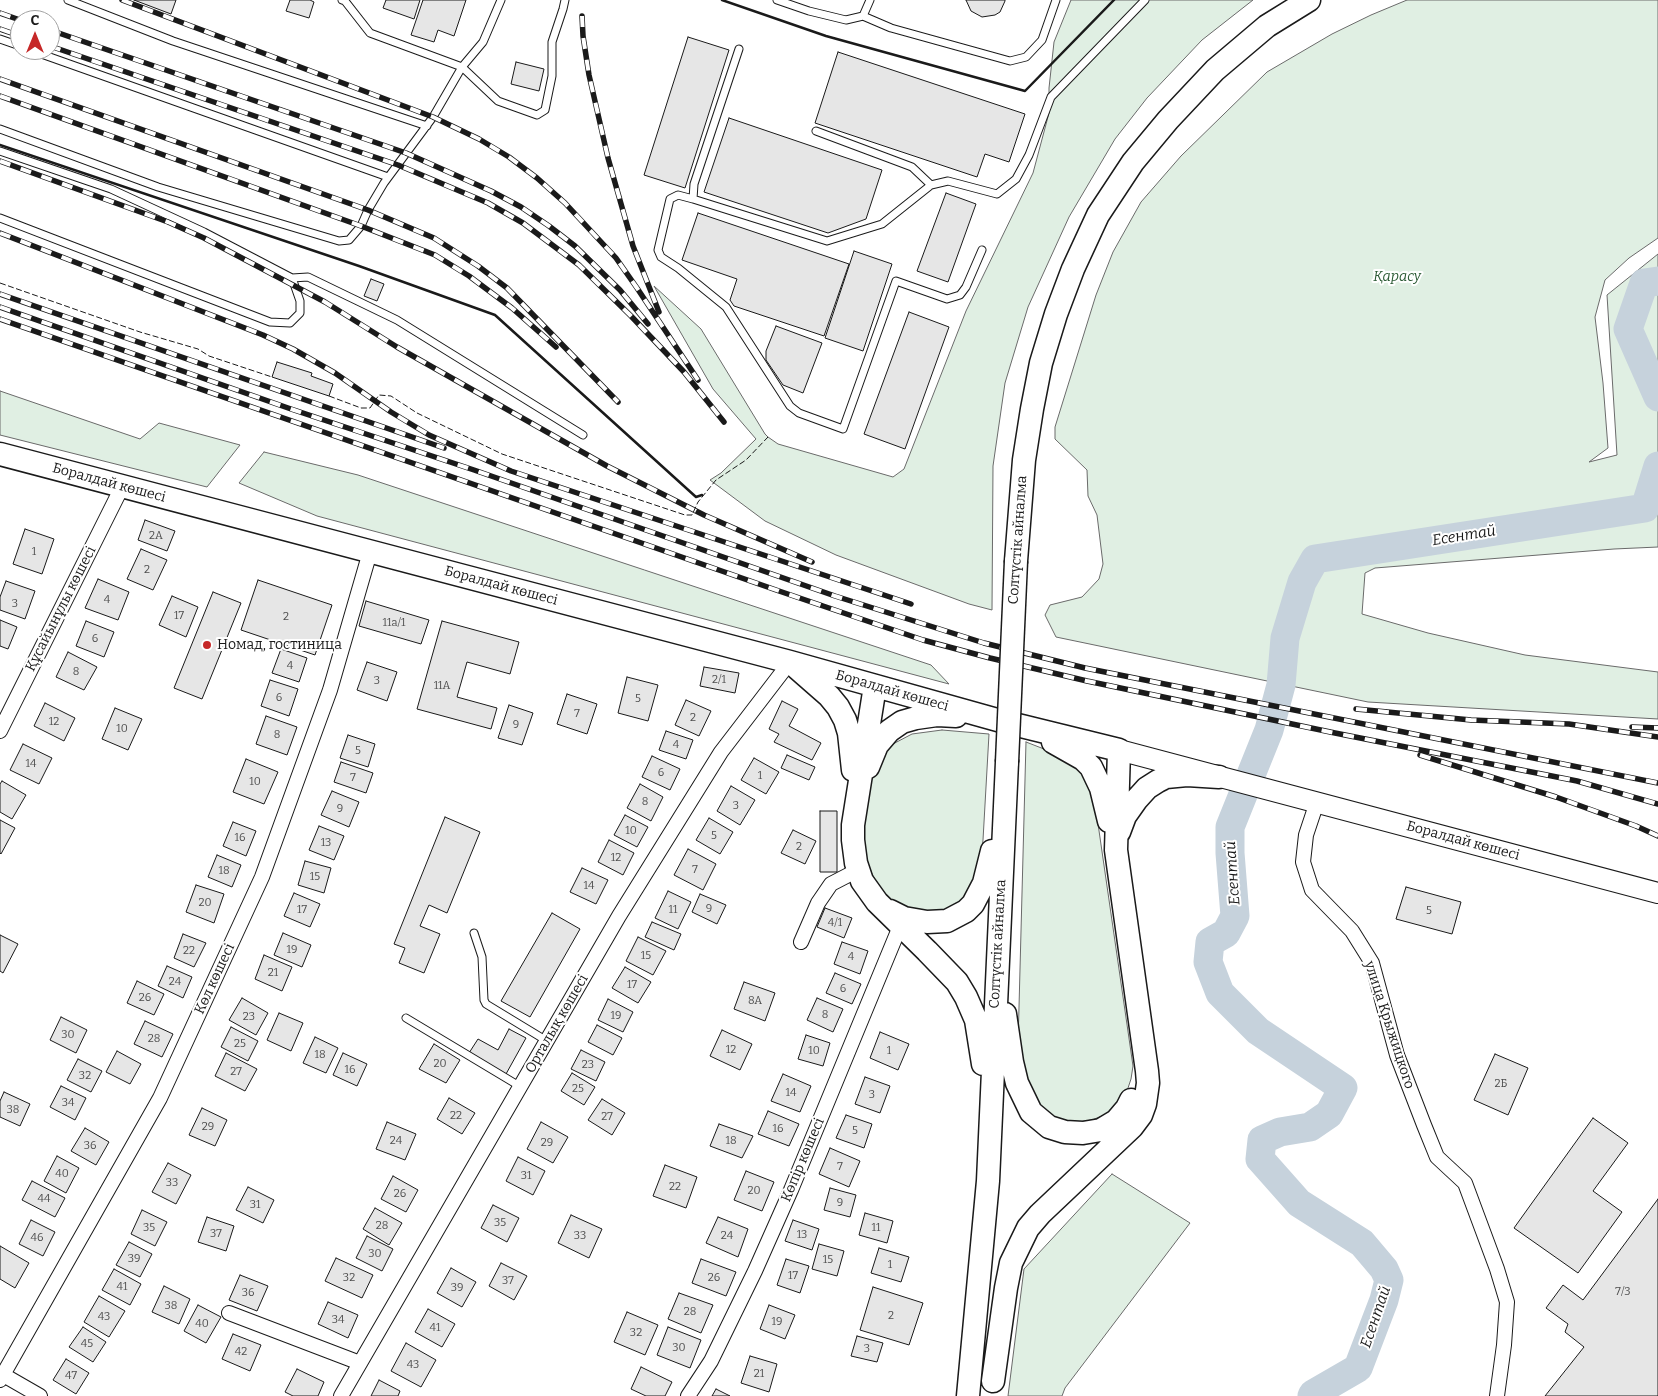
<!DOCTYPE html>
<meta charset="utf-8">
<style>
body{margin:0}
#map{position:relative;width:1658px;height:1396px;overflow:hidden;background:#fff;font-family:Bitter,serif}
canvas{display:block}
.north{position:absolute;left:10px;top:10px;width:50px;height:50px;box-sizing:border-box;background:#fff;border:1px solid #a3a3a3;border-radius:50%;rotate:0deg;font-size:14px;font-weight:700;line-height:20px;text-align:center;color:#1a1a1a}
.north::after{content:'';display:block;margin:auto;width:18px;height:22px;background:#c62828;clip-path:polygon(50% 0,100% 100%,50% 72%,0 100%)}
</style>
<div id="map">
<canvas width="1658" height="1396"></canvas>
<div class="north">С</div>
</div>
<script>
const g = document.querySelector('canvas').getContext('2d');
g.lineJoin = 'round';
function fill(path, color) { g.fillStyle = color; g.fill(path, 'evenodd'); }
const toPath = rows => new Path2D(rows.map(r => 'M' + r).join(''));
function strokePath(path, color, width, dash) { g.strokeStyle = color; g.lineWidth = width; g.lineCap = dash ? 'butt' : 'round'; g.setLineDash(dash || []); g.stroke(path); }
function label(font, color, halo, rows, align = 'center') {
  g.font = font + ' Bitter,serif'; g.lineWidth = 4; g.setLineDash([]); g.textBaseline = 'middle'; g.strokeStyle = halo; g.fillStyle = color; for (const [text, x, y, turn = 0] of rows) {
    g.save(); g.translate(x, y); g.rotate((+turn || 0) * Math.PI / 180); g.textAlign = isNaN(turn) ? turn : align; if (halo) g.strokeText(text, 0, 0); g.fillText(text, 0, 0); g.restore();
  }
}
const green = toPath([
 [1071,0,1253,0,1202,40,1147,98,1115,139,1069,217,1028,307,1005,383,993,466,992,610,969,604,836,555,765,521,710,480,721,473,756,439,713,389,654,286,701,329,765,434,768,437,778,444,893,477,904,469,966,311,1033,173,1049,113,1049,88,1054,42,1071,0],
 [1407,0,1658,0,1658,238,1629,258,1605,280,1595,317,1603,383,1608,448,1589,462,1617,455,1607,295,1658,254,1658,547,1614,549,1375,568,1365,573,1362,614,1428,633,1525,655,1658,672,1658,719,1368,702,1056,637,1045,615,1050,605,1082,597,1099,579,1103,564,1097,515,1088,496,1087,470,1055,439,1055,427,1096,295,1113,252,1141,202,1181,156,1267,72,1332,34,1371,15,1407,0],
 [0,391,140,439,159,423,240,445,207,487,0,435,0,391],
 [264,452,358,475,931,665,949,684,317,516,239,483,264,452],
 [942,730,989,734,983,840,980,864,968,897,947,912,918,914,893,902,880,889,872,874,864,853,862,839,866,791,874,769,882,755,891,745,912,734,942,730],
 [1026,742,1062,756,1082,771,1095,803,1133,1066,1131,1079,1127,1091,1109,1113,1092,1120,1078,1122,1063,1120,1051,1117,1033,1101,1018,1045,1026,742],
 [1112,1174,1190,1223,1065,1388,1062,1396,1008,1396,1024,1269,1112,1174]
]);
fill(green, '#e0efe3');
strokePath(green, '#6a6a6a', 1);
strokePath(toPath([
 [1658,281,1644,283,1628,329,1658,397],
 [1312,1396,1313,1394,1358,1368,1384,1300,1389,1280,1384,1269,1362,1243,1299,1203,1260,1159,1262,1140,1280,1132,1310,1127,1329,1114,1343,1088,1258,1031,1220,993,1208,962,1210,942,1226,933,1235,916,1230,853,1230,827,1269,730,1281,685,1285,638,1302,582,1315,559,1645,508,1658,466]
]), '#c6d2dc', 29);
const building = toPath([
 [134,0,176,0,171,14,134,0],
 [290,0,310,0,314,2,309,18,286,11,290,0],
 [386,0,420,0,414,19,383,8,386,0],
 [423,0,466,0,454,36,438,30,434,42,411,35,423,0],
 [966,0,1005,0,1005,1,1000,12,995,15,982,17,971,11,966,0],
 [688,37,729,50,685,188,644,175,688,37],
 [838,52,1025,114,1009,162,985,154,977,177,815,123,838,52],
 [516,62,544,69,539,91,511,84,516,62],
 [729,118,882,170,866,219,828,233,704,192,729,118],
 [946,193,976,204,948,282,917,271,946,193],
 [698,213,849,264,824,336,734,306,730,300,737,279,682,260,698,213],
 [854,251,892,264,863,351,825,338,854,251],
 [371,279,384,284,377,301,364,296,371,279],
 [909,312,949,327,905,449,864,434,909,312],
 [776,326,822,343,803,393,783,385,766,360,766,351,776,326],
 [277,362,312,373,311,376,333,384,329,396,272,377,277,362],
 [145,520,175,531,167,551,138,540,145,520],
 [25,529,54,539,42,574,13,564,25,529],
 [141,549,167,560,153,590,127,579,141,549],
 [98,579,129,592,118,620,85,608,98,579],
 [258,580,332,605,315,655,241,630,258,580],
 [6,581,35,591,25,619,0,610,0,597,6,581],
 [213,592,241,603,202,699,174,688,213,592],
 [172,596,198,607,186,637,159,625,172,596],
 [366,601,429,620,421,644,359,626,366,601],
 [0,620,17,627,8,649,0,646,0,620],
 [86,621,114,632,104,657,76,646,86,621],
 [442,621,519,642,510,674,467,662,457,697,497,708,491,729,417,709,442,621],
 [281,649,307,658,299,682,272,673,281,649],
 [68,652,97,667,84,690,56,677,68,652],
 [367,662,397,672,387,701,357,690,367,662],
 [704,667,739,673,735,693,700,686,704,667],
 [627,677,658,685,648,721,618,713,627,677],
 [270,680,298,689,289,716,261,706,270,680],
 [567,694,597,704,587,734,557,724,567,694],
 [686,700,711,711,699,736,675,725,686,700],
 [782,701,798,709,789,726,821,743,812,760,774,742,779,734,769,729,782,701],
 [45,703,75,718,64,741,34,726,45,703],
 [509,705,533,713,522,745,498,738,509,705],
 [115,708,142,719,128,750,102,739,115,708],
 [266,716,297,727,287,755,256,744,266,716],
 [666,731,693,740,686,759,659,750,666,731],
 [348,735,375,744,368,767,340,758,348,735],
 [23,744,52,758,39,784,10,770,23,744],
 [787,755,815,767,809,780,781,768,787,755],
 [652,756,680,769,670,790,642,777,652,756],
 [754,758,779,772,766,794,741,780,754,758],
 [246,759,278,772,264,804,233,792,246,759],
 [341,762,373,773,366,793,334,782,341,762],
 [2,781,26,795,12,819,0,812,0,784,2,781],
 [640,784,663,797,651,821,627,808,640,784],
 [731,786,755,800,740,825,717,811,731,786],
 [332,791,359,802,349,827,321,815,332,791],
 [820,811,837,811,837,872,820,872,820,811],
 [625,815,648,827,637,847,614,835,625,815],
 [445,817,480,832,447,913,429,905,420,926,440,934,424,973,399,963,405,948,394,944,445,817],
 [709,818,733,832,720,854,696,840,709,818],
 [0,820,15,828,1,854,0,853,0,820],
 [233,822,256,831,246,856,223,846,233,822],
 [319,826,344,836,334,860,309,850,319,826],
 [793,830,816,841,805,864,781,853,793,830],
 [609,840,634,853,623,875,598,862,609,840],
 [688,849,716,864,703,890,674,875,688,849],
 [217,855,241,865,232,887,208,877,217,855],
 [305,861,331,868,324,893,298,885,305,861],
 [582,868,608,880,596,904,570,892,582,868],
 [196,885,224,894,214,923,186,912,196,885],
 [1406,887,1461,902,1452,934,1396,919,1406,887],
 [668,891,691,902,678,929,655,918,668,891],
 [294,893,320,904,310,927,284,916,294,893],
 [700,894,726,905,717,924,692,912,700,894],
 [825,908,852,918,844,938,817,927,825,908],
 [552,913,580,929,530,1017,501,1001,552,913],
 [652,922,681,934,674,950,645,937,652,922],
 [283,933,311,945,302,967,274,955,283,933],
 [183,934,206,943,194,967,174,958,183,934],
 [0,935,18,944,3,973,0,971,0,935],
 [638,937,666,951,653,975,626,961,638,937],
 [842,942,868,951,860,974,834,964,842,942],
 [264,955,292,967,282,991,255,979,264,955],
 [167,966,192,977,183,998,158,986,167,966],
 [625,967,651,982,638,1003,612,988,625,967],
 [835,973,861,984,852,1004,826,993,835,973],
 [137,981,164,994,154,1015,127,1003,137,981],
 [744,982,775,993,765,1021,734,1009,744,982],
 [242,998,268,1013,256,1035,229,1020,242,998],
 [817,998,843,1009,833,1032,807,1020,817,998],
 [608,999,633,1012,623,1032,598,1020,608,999],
 [279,1013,303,1023,291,1051,267,1040,279,1013],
 [61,1017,87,1030,76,1053,50,1040,61,1017],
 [145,1021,173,1034,162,1057,134,1044,145,1021],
 [597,1025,622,1038,613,1055,588,1042,597,1025],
 [231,1027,258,1041,248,1061,221,1047,231,1027],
 [509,1029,526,1038,506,1074,469,1053,478,1039,498,1050,509,1029],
 [722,1030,752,1044,740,1070,710,1056,722,1030],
 [880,1032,909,1044,898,1070,870,1058,880,1032],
 [806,1035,830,1043,823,1066,798,1059,806,1035],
 [315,1037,338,1048,326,1073,303,1063,315,1037],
 [434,1044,460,1060,446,1083,419,1069,434,1044],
 [581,1050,605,1062,596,1081,571,1069,581,1050],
 [117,1051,141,1064,130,1084,106,1072,117,1051],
 [226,1053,257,1069,245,1091,215,1076,226,1053],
 [343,1053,367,1064,357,1086,333,1075,343,1053],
 [1495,1054,1528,1068,1508,1115,1474,1100,1495,1054],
 [78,1059,102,1071,91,1092,67,1080,78,1059],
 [572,1073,595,1087,584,1105,561,1091,572,1073],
 [783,1074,811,1086,800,1112,771,1101,783,1074],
 [865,1077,890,1086,880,1113,855,1104,865,1077],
 [61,1086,86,1098,75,1120,50,1107,61,1086],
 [4,1092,30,1104,20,1126,0,1117,0,1101,4,1092],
 [449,1098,475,1113,462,1134,437,1119,449,1098],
 [602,1099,625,1113,612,1135,588,1120,602,1099],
 [202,1108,227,1120,215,1146,189,1135,202,1108],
 [768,1111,799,1124,789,1146,758,1134,768,1111],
 [846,1115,872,1124,864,1148,836,1138,846,1115],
 [1593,1118,1628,1143,1593,1191,1622,1212,1578,1273,1514,1228,1593,1118],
 [387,1122,416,1134,405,1160,376,1149,387,1122],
 [541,1122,568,1137,553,1163,527,1149,541,1122],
 [719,1124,753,1136,742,1158,710,1146,719,1124],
 [85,1128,109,1142,96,1165,71,1151,85,1128],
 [830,1148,860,1161,849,1187,819,1174,830,1148],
 [57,1156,79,1168,66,1193,44,1181,57,1156],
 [518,1157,545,1171,533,1195,506,1181,518,1157],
 [168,1163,191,1175,176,1204,152,1192,168,1163],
 [665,1165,697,1177,686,1208,653,1196,665,1165],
 [746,1171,774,1182,762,1211,734,1200,746,1171],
 [393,1176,418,1190,406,1212,381,1199,393,1176],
 [32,1181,65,1198,55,1217,22,1200,32,1181],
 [248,1187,274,1200,263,1223,236,1210,248,1187],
 [830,1188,856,1195,850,1217,824,1210,830,1188],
 [1658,1199,1658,1396,1545,1396,1584,1347,1565,1332,1568,1324,1546,1308,1563,1285,1583,1300,1658,1199],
 [493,1205,519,1218,507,1242,481,1228,493,1205],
 [375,1208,402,1223,389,1245,363,1229,375,1208],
 [142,1210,167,1222,155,1246,131,1234,142,1210],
 [865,1213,893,1221,887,1243,859,1235,865,1213],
 [571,1215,602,1229,589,1258,558,1243,571,1215],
 [207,1217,234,1226,226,1251,198,1242,207,1217],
 [718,1217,748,1229,738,1257,706,1243,718,1217],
 [31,1220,55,1232,43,1256,19,1244,31,1220],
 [793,1220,819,1229,812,1250,785,1241,793,1220],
 [367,1236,393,1249,382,1271,356,1258,367,1236],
 [129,1242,152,1254,140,1277,116,1265,129,1242],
 [819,1244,844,1251,837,1276,812,1269,819,1244],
 [0,1246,29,1263,15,1288,0,1279,0,1246],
 [879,1248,909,1257,901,1282,871,1273,879,1248],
 [336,1258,373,1275,362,1298,325,1281,336,1258],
 [701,1259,736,1272,726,1296,692,1283,701,1259],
 [786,1259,809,1266,800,1293,777,1285,786,1259],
 [501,1263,527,1276,514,1300,489,1286,501,1263],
 [451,1268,476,1282,462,1307,437,1293,451,1268],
 [114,1269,141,1284,130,1305,102,1290,114,1269],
 [240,1275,268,1286,257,1311,229,1300,240,1275],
 [164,1286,190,1299,179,1324,152,1312,164,1286],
 [873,1287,923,1303,909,1345,860,1330,873,1287],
 [679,1293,713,1305,701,1333,668,1319,679,1293],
 [99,1296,125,1311,109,1337,84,1322,99,1296],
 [328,1302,358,1315,348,1338,318,1324,328,1302],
 [198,1305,221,1317,206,1343,184,1331,198,1305],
 [769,1305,795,1315,785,1339,760,1329,769,1305],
 [428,1309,455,1324,442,1347,415,1332,428,1309],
 [627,1312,658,1325,645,1355,614,1342,627,1312],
 [83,1327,106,1342,93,1362,69,1347,83,1327],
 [668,1327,701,1340,690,1368,657,1355,668,1327],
 [233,1334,261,1345,250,1371,222,1359,233,1334],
 [857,1336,883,1343,877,1362,851,1356,857,1336],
 [406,1343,436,1360,421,1387,391,1371,406,1343],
 [750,1356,777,1364,769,1392,741,1383,750,1356],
 [66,1359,89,1373,76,1394,53,1380,66,1359],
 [641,1367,672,1382,665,1396,646,1396,631,1389,641,1367],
 [297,1369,324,1382,318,1396,293,1396,285,1392,297,1369],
 [379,1380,400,1391,398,1396,371,1396,379,1380],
 [716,1389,730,1396,712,1396,716,1389]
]);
fill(building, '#e6e6e6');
strokePath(building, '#1a1a1a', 1);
const lane = toPath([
 [68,0,173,41,427,126],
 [342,0,345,1,370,33,462,67,483,42,501,0],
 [777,0,809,11,846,20,863,16,870,0],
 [863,16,891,28,1010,61,1026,57,1042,40,1056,0],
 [0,39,20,46],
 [30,50,388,177],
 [0,129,158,187,339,241,349,240,361,226,368,210,384,183,433,117,462,67,498,101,537,115,545,110,552,76,552,42,563,9,565,0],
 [816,131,912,167,931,185],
 [0,151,111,189,204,232,292,278,308,277,397,320,583,435],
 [693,199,694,184,739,49],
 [0,218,270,322,290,323,300,313,300,301,292,278],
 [982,250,966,287,960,295,947,299,896,281,843,429,799,413,790,406,726,307,678,268,661,257,658,250,670,199,678,195,693,199,827,241,882,224,931,185,948,181,997,194,1016,179,1029,155,1051,97,1145,0],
 [474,933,482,957,484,1000,486,1004,547,1041],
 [406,1018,521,1087]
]);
const street = toPath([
 [0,731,122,487],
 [1317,802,1306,835,1303,862,1312,890,1352,931,1372,963,1397,1055,1424,1125,1437,1157,1465,1183,1497,1269,1507,1302,1504,1345,1497,1396],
 [801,942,818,903,831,884,858,870],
 [229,1313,360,1363],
 [0,1373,40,1396],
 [0,1380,160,1098,262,877,330,690,370,552],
 [341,1396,619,916,721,752,790,662],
 [688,1396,711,1361,755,1271,791,1190,903,919]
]);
const secondary = toPath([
 [1119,750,1658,893]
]);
const primary = toPath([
 [0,454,790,662,1001,721,1119,750,1116,850,1147,1071,1148,1083,1145,1104,1141,1115,1132,1127,1040,1214,1028,1228,1011,1263,1006,1288,993,1381],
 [1016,561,1024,460,1032,409,1041,363,1056,314,1073,269,1098,215,1133,162,1168,120,1215,70,1267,26,1309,0],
 [797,668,829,696,838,707,845,720,849,733,853,770],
 [875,686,853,825,853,840,856,863,862,881,877,902,927,951,957,982,966,997,976,1020,983,1064],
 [1053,742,1083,759,1091,767,1101,788,1109,821],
 [868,767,877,745,889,731,902,722,916,718,937,715,956,716],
 [1119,832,1125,816,1137,799,1147,788,1158,781,1166,777,1187,775,1219,777],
 [890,911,904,918,927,922,947,921,966,911,973,904,984,883,992,851],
 [1005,1014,1012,1062,1017,1083,1031,1112,1049,1127,1065,1132,1083,1133,1101,1130,1116,1121,1127,1108,1131,1100],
 [968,1396,988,1181,1007,762]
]);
strokePath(lane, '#1a1a1a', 9);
strokePath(street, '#1a1a1a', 16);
strokePath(secondary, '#1a1a1a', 22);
strokePath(primary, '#1a1a1a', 25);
strokePath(lane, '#fff', 7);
strokePath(street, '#fff', 14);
strokePath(secondary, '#fff', 20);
strokePath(primary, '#fff', 22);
const rail = toPath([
 [122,0,433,117,479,139,509,157,537,178,565,203,616,258,637,288,698,380],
 [0,13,20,20],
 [582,16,583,36,589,75,608,158,633,246,659,312],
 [0,29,20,36],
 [50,30,406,153,491,191,521,207,549,226,575,246,620,290,648,324],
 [50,46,398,165,488,203,523,223,579,265,631,316,684,372,724,422],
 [0,79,368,210,434,238,478,266,507,288,618,402],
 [0,96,361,226,435,255,469,276,512,308,556,347],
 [0,161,168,222,204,238,325,302,397,347,607,466,704,515,812,562],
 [0,233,263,335,293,349,335,373,391,412,429,435,511,471,911,604],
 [0,294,444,448],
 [0,307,291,409,474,470,835,596,984,643,1085,668,1658,783],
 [0,319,779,591,923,640,990,658,1087,681,1335,733,1577,781,1658,804],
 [1356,709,1471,720,1569,724,1658,737],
 [1632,727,1658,728],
 [1420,755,1556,797,1636,826,1658,836]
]);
strokePath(rail, '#1a1a1a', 5.5);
strokePath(rail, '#fff', 4, [11]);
const primaryBridge = toPath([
 [1007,762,1016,561]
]);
strokePath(primaryBridge, '#1a1a1a', 25, []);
strokePath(primaryBridge, '#fff', 22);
strokePath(toPath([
 [0,283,140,332,198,349,209,356,272,377],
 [329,396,361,408,370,408,379,395,391,396,417,413,502,454,685,515,692,515,698,502,716,480,746,460,768,437]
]), '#1a1a1a', 1, [6, 2.5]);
strokePath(toPath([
 [722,0,826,36,1025,91,1114,0],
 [0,145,359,266,495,315,696,497,702,495]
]), '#1a1a1a', 2.5);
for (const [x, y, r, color] of [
 [207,645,5,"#c62828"]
]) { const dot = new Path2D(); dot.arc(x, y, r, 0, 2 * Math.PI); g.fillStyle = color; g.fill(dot); strokePath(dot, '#fff', 2); }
label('11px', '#4d4d4d', null, [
 ["2А",156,536],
 ["1",34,552],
 ["2",147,570],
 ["4",107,600],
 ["3",15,604],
 ["17",179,616],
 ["2",286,617],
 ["11а/1",394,623],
 ["6",95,639],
 ["4",290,666],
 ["8",76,672],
 ["2/1",719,680],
 ["3",377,681],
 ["11А",442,686],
 ["6",279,698],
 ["5",638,699],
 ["7",577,714],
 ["2",693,718],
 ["12",54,722],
 ["9",516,725],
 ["10",122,729],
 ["8",277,735],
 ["4",676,745],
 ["5",358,751],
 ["14",31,764],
 ["6",661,773],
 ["1",760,776],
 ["7",353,778],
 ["10",255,782],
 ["8",645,802],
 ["3",736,806],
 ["9",340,809],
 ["10",631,831],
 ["5",714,836],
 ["16",240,838],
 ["13",326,843],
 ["2",799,847],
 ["12",616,858],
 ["7",695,870],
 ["18",224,871],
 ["15",315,877],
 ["14",589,886],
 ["20",205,903],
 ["9",709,909],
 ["17",302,910],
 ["11",673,910],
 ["5",1429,911],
 ["4/1",835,923],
 ["19",292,950],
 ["22",189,951],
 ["15",646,956],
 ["4",851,957],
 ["21",273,973],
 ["24",175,982],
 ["17",632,985],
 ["6",843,989],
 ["26",145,998],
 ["8А",755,1001],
 ["8",825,1015],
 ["19",616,1016],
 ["23",249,1017],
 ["30",68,1035],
 ["28",154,1039],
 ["25",240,1044],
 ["12",731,1050],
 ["10",814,1051],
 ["1",889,1051],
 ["18",320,1055],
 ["20",440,1064],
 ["23",588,1065],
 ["16",350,1070],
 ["27",236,1072],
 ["32",85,1076],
 ["2Б",1501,1084],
 ["25",578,1089],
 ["14",791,1093],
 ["3",872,1095],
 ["34",68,1103],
 ["38",13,1110],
 ["22",456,1116],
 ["27",607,1117],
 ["29",208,1127],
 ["16",778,1129],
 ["5",855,1131],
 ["24",396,1141],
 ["18",731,1141],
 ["29",547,1143],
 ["36",90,1146],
 ["7",840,1167],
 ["40",62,1174],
 ["31",526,1176],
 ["33",172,1183],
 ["22",675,1187],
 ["20",754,1191],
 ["26",400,1194],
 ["44",44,1199],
 ["9",840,1203],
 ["31",255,1205],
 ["35",500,1223],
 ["28",382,1226],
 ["35",149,1228],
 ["11",876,1228],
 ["37",216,1234],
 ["13",802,1235],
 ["33",580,1236],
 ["24",727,1236],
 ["46",37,1238],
 ["30",375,1254],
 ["39",134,1259],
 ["15",828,1260],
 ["1",890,1265],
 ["17",793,1276],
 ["32",349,1278],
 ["26",714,1278],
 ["37",508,1281],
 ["41",122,1287],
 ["39",457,1288],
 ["7/3",1623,1292],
 ["36",248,1293],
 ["38",171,1306],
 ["28",690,1312],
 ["2",891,1316],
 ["43",104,1317],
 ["34",338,1320],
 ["19",777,1322],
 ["40",202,1324],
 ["41",435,1328],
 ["32",636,1333],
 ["45",87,1344],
 ["30",679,1348],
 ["3",867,1349],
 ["42",241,1352],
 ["43",413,1365],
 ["21",759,1374],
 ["47",71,1376]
]);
label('italic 14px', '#2b5a34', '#fff', [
 ["Қарасу",1397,277]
]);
label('14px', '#1a1a1a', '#fff', [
 ["Боралдай көшесі",109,483,15],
 ["Солтүстік айналма",1018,540,-86],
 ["Боралдай көшесі",501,586,15],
 ["Құсайынұлы көшесі",61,609,-63],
 ["Боралдай көшесі",892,691,16],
 ["Боралдай көшесі",1463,841,15],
 ["Солтүстік айналма",998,944,-87],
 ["Көл көшесі",215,979,-65],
 ["Орталық көшесі",557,1024,-60],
 ["улица Крыжицкого",1389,1025,72],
 ["Көпір көшесі",803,1160,-67]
]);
label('14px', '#1a1a1a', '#fff', [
 ["Номад, гостиница",217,645]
], 'left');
label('italic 15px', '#1a1a1a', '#fff', [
 ["Есентай",1464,536,-9],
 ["Есентай",1233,873,-94],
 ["Есентай",1376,1317,-71]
]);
</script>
